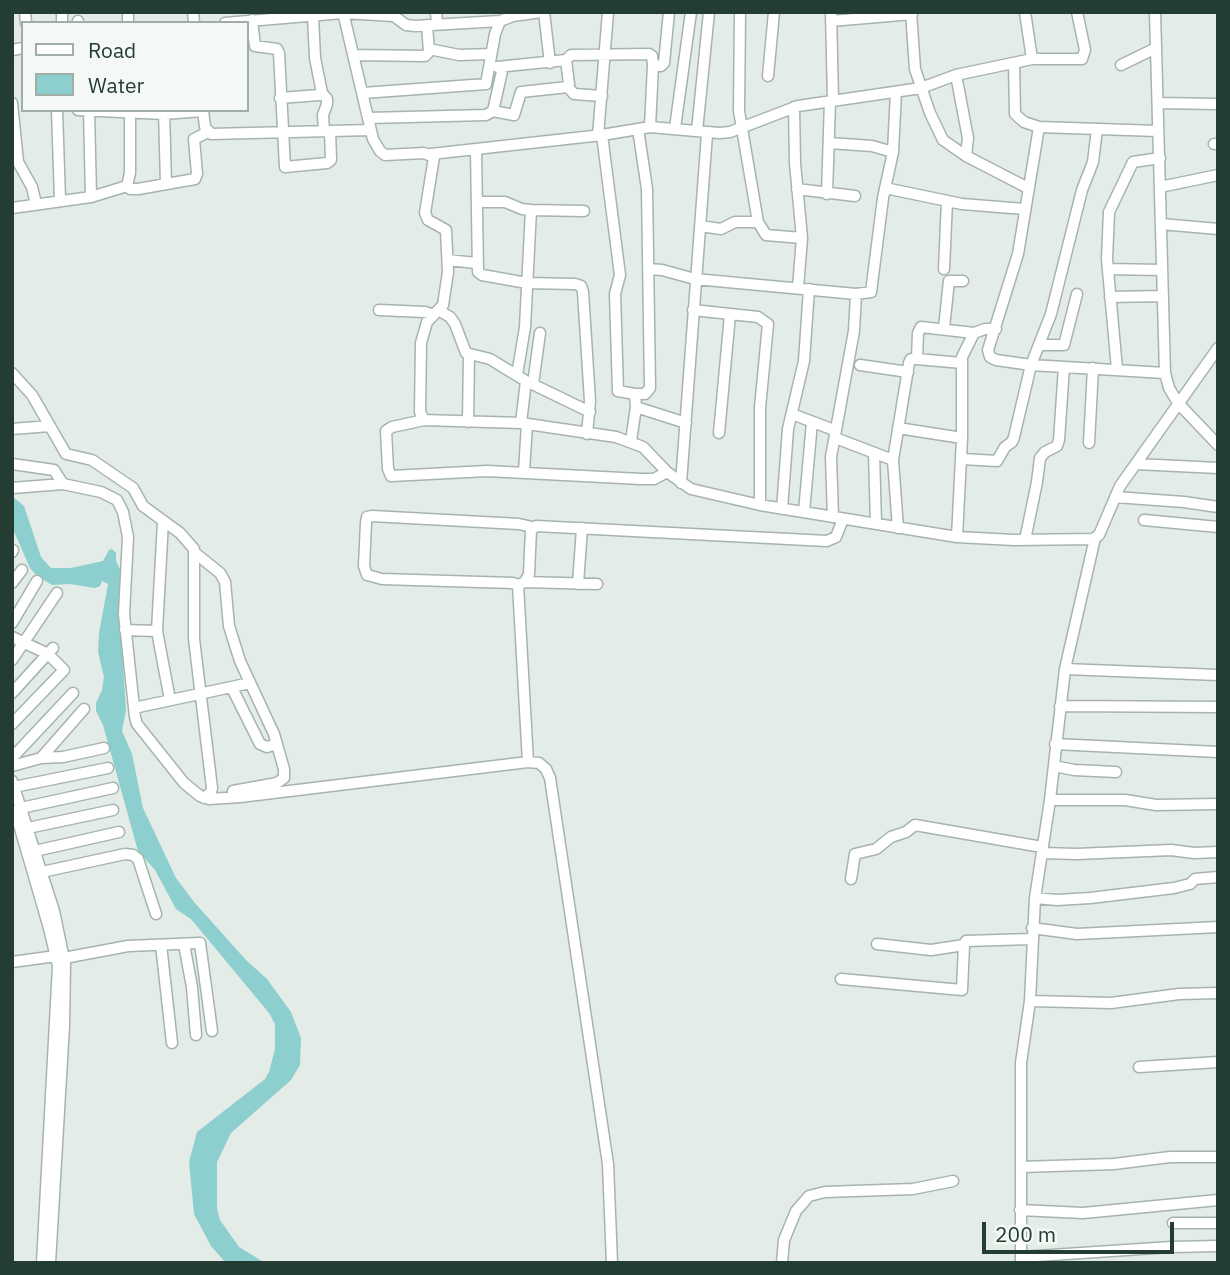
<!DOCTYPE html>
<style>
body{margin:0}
#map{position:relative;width:1230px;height:1275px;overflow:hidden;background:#e3ece7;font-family:"IBM Plex Sans",sans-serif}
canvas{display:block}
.frame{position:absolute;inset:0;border:14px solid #233d33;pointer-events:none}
.legend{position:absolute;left:21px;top:21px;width:228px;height:91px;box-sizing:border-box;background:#f4f9f5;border:2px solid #a0aea7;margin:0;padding:9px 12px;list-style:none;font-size:21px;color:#233d33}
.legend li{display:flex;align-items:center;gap:14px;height:35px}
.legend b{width:35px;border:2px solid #a0aea7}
.scale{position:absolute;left:982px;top:1222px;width:192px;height:32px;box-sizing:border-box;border:4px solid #233d33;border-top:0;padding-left:9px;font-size:21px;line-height:24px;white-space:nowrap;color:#233d33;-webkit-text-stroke:5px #f4f9f5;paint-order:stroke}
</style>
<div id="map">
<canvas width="1230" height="1275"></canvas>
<div class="frame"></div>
<ul class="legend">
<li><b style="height:9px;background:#fff"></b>Road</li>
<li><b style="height:19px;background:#8dcecf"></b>Water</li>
</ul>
<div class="scale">200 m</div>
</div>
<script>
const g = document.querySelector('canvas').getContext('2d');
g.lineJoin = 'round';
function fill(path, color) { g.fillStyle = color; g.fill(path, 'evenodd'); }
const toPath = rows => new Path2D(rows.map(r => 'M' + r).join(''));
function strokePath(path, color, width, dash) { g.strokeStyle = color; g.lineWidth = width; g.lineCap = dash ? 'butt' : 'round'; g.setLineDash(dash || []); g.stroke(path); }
fill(toPath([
 [12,496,24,506,41,557,51,568,71,568,103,561,109,550,112,549,116,553,116,561,120,569,120,619,126,710,122,731,132,754,143,808,176,878,194,902,246,960,267,979,291,1012,301,1038,300,1065,291,1080,231,1133,217,1162,217,1208,220,1220,239,1247,265,1263,226,1263,211,1246,194,1214,189,1162,197,1132,265,1079,269,1072,275,1049,275,1024,269,1013,191,919,176,909,155,870,138,851,103,725,96,711,96,703,102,690,104,677,98,652,99,633,108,584,102,581,100,586,95,588,70,584,52,585,36,575,30,568,12,527]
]), '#8dcecf');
const minor = toPath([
 [25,12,26,23],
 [128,12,128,23],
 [193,12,194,23],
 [343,12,368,118,373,139,380,151,385,155,424,153,434,157,425,213,428,220,446,230,448,272,443,305,427,322,421,343,420,412,424,420,521,423,616,437,643,447,667,472,691,489,760,505,957,537,1014,540,1093,539,1099,535,1120,486,1218,348],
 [436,12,437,23],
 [544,12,550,63],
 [740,12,739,111,758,222,766,235,802,238],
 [831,12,833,100],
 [911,12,915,69,930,113,943,140,966,156,1028,188],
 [1025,12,1032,59],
 [1155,12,1165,373,1169,388,1178,403,1218,445],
 [252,20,255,46,277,49,279,53,285,167,327,163,331,160,330,131],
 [831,21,912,14],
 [62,23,62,12],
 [78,23,78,21],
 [225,23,343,13,394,16,406,25,415,26,500,21],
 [429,49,459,55,491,54],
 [12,50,23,48],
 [354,55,425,56,429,52,427,25],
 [1014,63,1015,114,1024,122,1039,127,1158,131],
 [653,65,661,66,664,63,669,12],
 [1121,65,1156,48],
 [497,67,566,60],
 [956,75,968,138,966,156],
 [768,76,774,12],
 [568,87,574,94,602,96],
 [322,93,327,99,327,104,323,115,324,131],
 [363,93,486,84,495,34,500,21,513,16,541,12],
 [280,98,319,95,322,93,315,58,313,16],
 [12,103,18,162,32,187,36,204],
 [1158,103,1218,104],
 [794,107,795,163,802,238,798,288],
 [57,110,60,200],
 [78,110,164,114,203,111,205,127,211,134,371,130],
 [89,110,91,197],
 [164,110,166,184],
 [493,111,514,115,521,92,568,87,569,84,566,60,571,55,649,54,652,56,653,65,650,127],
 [368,118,486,115,493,111,503,67],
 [1039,127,1018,254,988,350,990,357,996,360,1031,365,1165,373],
 [675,128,691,12],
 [697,131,709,12],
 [602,135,620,275,615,294,618,391,635,394],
 [598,136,608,12],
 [829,143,872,146,893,152],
 [1214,144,1218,144],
 [476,150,478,272,482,275,527,283,575,284,581,286,583,292,590,401,587,434],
 [431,154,602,135,650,127,719,133,730,132,798,106,921,88,956,75,1032,59,1082,59,1085,50,1077,12],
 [127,186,130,189,138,189,195,179,197,174,194,139,208,132],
 [1160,187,1218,175],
 [885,188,962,204,1024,209],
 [797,189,855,196],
 [827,194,830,101],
 [477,202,505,202,522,209,531,210,584,211],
 [12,208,91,197,127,186,130,173,130,110],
 [1161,224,1218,229],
 [700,226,721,229,735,222,758,222],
 [448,260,476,263],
 [649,269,662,270,695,279,856,294,871,292,883,198,893,152,896,92],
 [944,269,947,201],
 [1108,269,1162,270],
 [856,294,854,331,835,435,838,439,893,460],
 [1110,297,1163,296],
 [379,310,425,312,434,315],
 [693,310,758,317,768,324,760,408,760,505],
 [440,311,450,317,455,324,466,353,490,359,526,381,590,412],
 [944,328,949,281,963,281],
 [1039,345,1064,345,1077,294],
 [917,359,918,333,921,327,974,333],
 [860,365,908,372],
 [1117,369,1107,259,1109,212,1133,162,1160,158],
 [12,373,32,395,66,454,92,460,133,488,143,506,180,533,194,549,194,639,212,788,211,792,204,798],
 [517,375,525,327,531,210],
 [533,384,540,333],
 [636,407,686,423],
 [792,414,834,430],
 [424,420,392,427,386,431,388,469,391,476,487,471,641,479,654,479,667,472],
 [468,422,469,355],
 [521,423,526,381],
 [898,428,962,438],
 [12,429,50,426],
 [719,433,730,315],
 [631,441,636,407,635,394,645,394,650,388,647,189,638,129],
 [1089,443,1093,368],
 [874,453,876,524],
 [962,459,997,461,1005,447,1012,442,1014,437,1031,365,1051,314,1082,190,1093,162,1097,129],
 [12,464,54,470,63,484],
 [1136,464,1218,468],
 [524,472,527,424],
 [681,483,707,134],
 [12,488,63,484,101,492,117,500,123,512,128,537,124,614,135,717,137,724,184,783,200,796,209,799,240,797,528,762,539,763,546,769,550,778,608,1164,612,1263],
 [1115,497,1184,502,1218,507],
 [782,509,788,429,804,361,809,289],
 [804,512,812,422],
 [833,517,831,457,835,435],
 [1144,520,1218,527],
 [898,528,893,460,909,363,911,359,917,359,962,363],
 [957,537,962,438,962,357,974,333,985,329,996,329],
 [1025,540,1037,482,1040,458,1045,452,1057,446,1059,440,1064,367],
 [12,552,13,550],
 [195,553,220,573,225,582,229,626,240,661,274,734,284,769,284,778,277,783,233,791],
 [525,582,597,584],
 [12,583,22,570],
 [578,584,582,528],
 [518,585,525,582,529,574,531,530,536,526,827,541,836,537,843,519],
 [12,623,37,581],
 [125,630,157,631,170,700],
 [157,631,163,521],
 [12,637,48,654,64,670,12,724],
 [12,660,57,593],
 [1065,669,1218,675],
 [232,688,260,744,267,747,277,744],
 [12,693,53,648],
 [1060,706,1218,707],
 [134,708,250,683],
 [1055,744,1218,752],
 [12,758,73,693],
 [41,758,84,709],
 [528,762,518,585,513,583,382,579,367,575,364,566,366,523,367,517,372,516,519,524,532,527],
 [12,766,41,758,63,757,104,748],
 [1054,766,1074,770,1116,772],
 [12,781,54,911,65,964,64,1026,50,1263],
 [14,787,108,768],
 [1050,800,1125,800,1156,805,1218,804],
 [21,808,113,788],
 [15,811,49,928,58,966,42,1263],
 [28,828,113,810],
 [35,851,119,832],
 [1042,853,1077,854,1171,850,1194,853,1218,852],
 [42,872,125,854,133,855,138,859,156,914],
 [851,879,855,854,876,849,891,837,906,832,915,825,1042,847],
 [1035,898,1057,900,1090,898,1174,888,1190,884,1195,879,1218,877],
 [1032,928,1077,934,1218,927],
 [184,944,192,987,196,1035],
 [877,944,931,950,964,945],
 [161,945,172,1043],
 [64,958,128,946,200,943,212,1031],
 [12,962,56,956],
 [841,979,962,990,964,945,966,941,1031,939],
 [1030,1001,1111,1003,1179,994,1218,993],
 [1139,1067,1218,1062],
 [1021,1167,1114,1164,1170,1157,1218,1157],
 [1020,1210,1083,1213,1218,1200],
 [1173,1223,1218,1223],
 [1021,1257,1171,1247,1218,1246],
 [782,1263,784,1240,796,1211,809,1196,825,1192,913,1189,953,1181],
 [1021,1263,1021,1063,1030,1001,1035,898,1050,800,1065,669,1095,538]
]);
strokePath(minor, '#a6b4ad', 13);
strokePath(minor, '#fff', 10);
</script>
